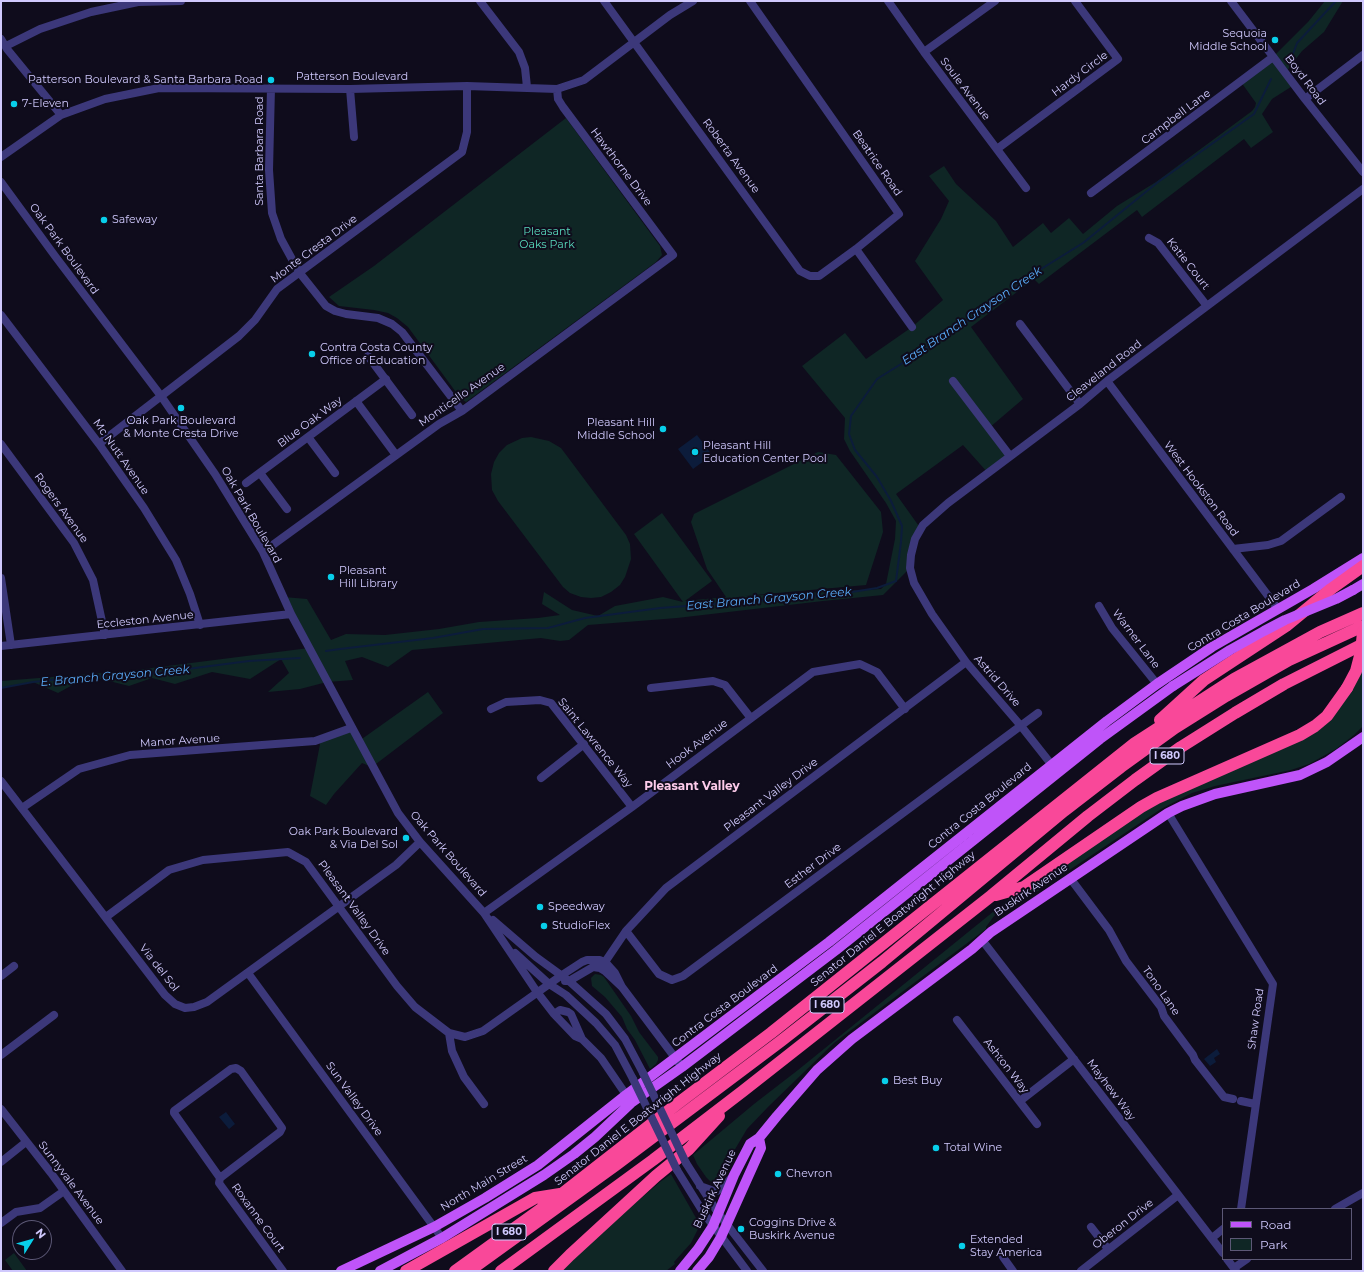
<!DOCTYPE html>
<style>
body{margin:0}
#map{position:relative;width:1364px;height:1272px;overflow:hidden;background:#0f0c1c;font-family:Montserrat,sans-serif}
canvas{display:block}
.frame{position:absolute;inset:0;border:2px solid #d0c9fd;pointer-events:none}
.legend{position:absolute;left:1222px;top:1208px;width:130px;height:52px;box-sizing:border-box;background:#0f0c1c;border:1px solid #5c5876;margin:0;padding:5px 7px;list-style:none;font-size:12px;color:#d0c9fd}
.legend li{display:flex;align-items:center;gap:8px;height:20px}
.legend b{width:20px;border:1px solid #5c5876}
.north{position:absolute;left:12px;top:1220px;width:40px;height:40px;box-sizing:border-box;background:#0f0c1c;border:1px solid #5c5876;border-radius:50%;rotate:53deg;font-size:11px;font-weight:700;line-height:16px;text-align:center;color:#d0c9fd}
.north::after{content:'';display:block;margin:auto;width:14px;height:18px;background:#08cfea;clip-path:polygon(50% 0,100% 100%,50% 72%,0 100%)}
</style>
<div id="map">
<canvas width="1364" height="1272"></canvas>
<div class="frame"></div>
<ul class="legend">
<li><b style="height:5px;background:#bf54f9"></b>Road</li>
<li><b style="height:11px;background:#0f2625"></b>Park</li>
</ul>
<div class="north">N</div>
</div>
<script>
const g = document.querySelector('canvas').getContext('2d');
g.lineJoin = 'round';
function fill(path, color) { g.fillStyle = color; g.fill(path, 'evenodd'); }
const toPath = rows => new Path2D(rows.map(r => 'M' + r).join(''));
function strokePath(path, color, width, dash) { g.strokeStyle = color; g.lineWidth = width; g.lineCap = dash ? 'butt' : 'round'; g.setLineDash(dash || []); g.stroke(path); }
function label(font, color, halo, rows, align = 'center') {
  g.font = font + ' Montserrat,sans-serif'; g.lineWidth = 4; g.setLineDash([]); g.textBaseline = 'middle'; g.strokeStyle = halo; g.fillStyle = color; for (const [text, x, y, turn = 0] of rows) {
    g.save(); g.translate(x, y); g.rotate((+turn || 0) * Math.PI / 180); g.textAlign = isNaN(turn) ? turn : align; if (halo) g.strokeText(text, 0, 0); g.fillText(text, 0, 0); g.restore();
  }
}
fill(toPath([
 [1325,1,1343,1,1324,32,1302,51,1285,73,1294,85,1272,99,1262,114,1273,132,1251,148,1244,139,1142,217,1137,210,1039,284,1034,279,971,327,1023,399,989,428,1010,456,988,473,963,445,896,494,921,529,910,568,883,595,823,601,677,618,588,625,569,640,560,641,541,638,412,650,388,667,362,657,345,661,353,680,327,682,300,689,268,692,289,673,281,659,250,679,212,672,175,684,152,678,129,686,89,676,58,693,33,682,1,688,1,681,128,671,309,648,284,597,307,599,331,640,346,634,385,635,439,629,479,622,538,618,560,615,542,604,544,592,572,610,598,616,615,606,663,597,683,602,634,534,662,513,712,581,685,601,726,597,707,569,691,522,694,514,818,452,836,455,881,512,883,532,866,585,744,596,881,589,886,584,895,539,896,521,886,503,850,451,844,439,845,418,802,366,845,333,866,359,912,327,943,300,915,261,941,219,949,201,929,176,944,166,956,184,996,221,1013,247,1043,223,1051,233,1069,218,1083,234,1117,206,1156,182,1252,111,1255,107,1256,103,1241,82,1273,57,1308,22],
 [566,118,657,242,660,246,662,255,656,262,466,402,461,399,408,327,397,318,388,313,374,310,339,306,329,297,374,266],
 [531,437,549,441,561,448,626,535,630,544,631,559,625,577,620,585,611,592,601,597,591,598,581,597,570,593,563,587,498,501,492,490,491,474,494,462,499,453,507,445,522,438],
 [1363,644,1363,726,1354,735,1336,749,1309,764,1291,770,1215,786,1192,793,1161,809,1029,897,1015,901,994,916,986,927,986,929,834,1043,768,1107,747,1129,734,1151,721,1180,716,1184,710,1181,706,1177,697,1164,693,1155,754,1104,798,1070,1020,890,1141,807,1327,716],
 [428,692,443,713,372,767,362,763,334,794,326,805,310,796,321,739,351,728,359,741],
 [595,974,601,975,604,977,631,1016,639,1032,658,1057,658,1060,656,1064,650,1069,635,1040,627,1029,622,1017,605,997,592,986,591,978],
 [671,1174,700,1225,691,1243,674,1262,675,1264,666,1271,559,1271,571,1258,660,1182],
 [14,1253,27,1271,13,1271,5,1260]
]), '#0f2625');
fill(toPath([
 [697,435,712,455,693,469,678,449],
 [1217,1049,1220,1054,1214,1058,1216,1062,1210,1066,1204,1059],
 [226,1112,235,1124,229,1129,219,1117]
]), '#0c1c3b');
strokePath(toPath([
 [1290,62,1297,43,1336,1],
 [326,651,340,649,433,638,483,629,548,628,585,618,660,608,833,595,877,588,896,581,901,542,902,526,891,501,877,477,855,450,849,434,851,416,877,379,946,336,980,313,992,303,1004,296,1025,279,1083,243,1158,182,1254,114,1271,79],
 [1,688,33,682,89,676,133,676,249,661,300,658]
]), '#0c1c3b', 2);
strokePath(toPath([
 [480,1,519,52,525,68,527,87],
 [604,1,800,271,810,276,819,276,856,249,899,214,750,1],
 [888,1,924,52,1026,188],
 [1231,1,1305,99,1363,172],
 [1,39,7,49,61,115],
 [6,46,40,29,91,12,138,2,181,1],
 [924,52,995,1],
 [271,88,269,170,272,213,281,239,299,272,326,306,335,311,346,314,378,318,392,324,402,332,462,411],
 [350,89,354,137],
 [1305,99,1363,55],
 [997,149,1118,59,1075,1],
 [1,157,61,115,105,99,159,88,350,89,467,86,557,89,584,80,670,15,693,1],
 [1,182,55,256,161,396,215,474,263,552,291,614,398,813,420,842,484,913,537,992,554,1014,575,1036,582,1039,601,1058,629,1099],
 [1091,193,1273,57],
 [1149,238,1158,243,1207,306],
 [856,249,912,327],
 [1,315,99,444,144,508,176,560,190,594,200,625],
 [1020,324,1080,404],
 [368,356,412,415],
 [953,381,1010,456],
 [1107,381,1278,609],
 [356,401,396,455],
 [308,437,335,473],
 [1,444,74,543,93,580,105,635],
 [99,444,239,336,255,320,277,289,462,152,467,132,467,86],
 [260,473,287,509],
 [246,483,386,379],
 [1233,549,1268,545,1281,541,1341,497],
 [263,552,439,424,462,411,673,255,563,107,558,99,557,89],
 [1,578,11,645],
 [1099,606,1112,628,1157,684],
 [1,646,291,614],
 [651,688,713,681,725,685,750,717],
 [491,709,506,702,540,700,551,703,632,807],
 [1055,769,1021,726,966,662,932,614,914,583,910,568,911,555,915,539,923,525,948,503,1080,404,1107,381,1363,189],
 [541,778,584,744],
 [1,781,165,995,175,1004,185,1008,194,1007,207,1002,396,865,420,842],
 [22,808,79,769,130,755,315,741,351,728],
 [1168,813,1273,984,1241,1209],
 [1070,878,1109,930,1126,961,1161,1007,1164,1016,1193,1055,1195,1060,1224,1097,1233,1099],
 [484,913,632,807,813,672,860,664,877,672,905,709],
 [106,917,169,870,203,860,288,852,306,862,397,986,415,1007,449,1033,465,1037,483,1031,562,975,582,962,587,960,600,960,606,963,615,973,622,987],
 [493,920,536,957,569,981,606,1014,625,1039,643,1073],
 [626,931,659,974,672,980,683,976,1038,713],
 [982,940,1223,1253],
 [515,953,549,984,566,995,596,1023,615,1045,633,1079],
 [605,962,626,931,666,888,966,662],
 [248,973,442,1238],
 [1,976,14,966],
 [565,981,569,981,593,967,600,968,605,971,622,987,682,1067],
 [554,1014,560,1010,568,1012,571,1014,582,1039],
 [957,1020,1037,1124],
 [449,1033,452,1051,464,1077,484,1104],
 [1,1055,54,1015],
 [1020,1101,1074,1059],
 [1241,1101,1255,1104],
 [1,1109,51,1173,122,1271],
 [1,1162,26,1142],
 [686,1163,718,1213,763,1271],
 [677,1170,703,1212,747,1271],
 [220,1178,174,1113,174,1111,231,1069,236,1068,241,1071,282,1128,280,1132,220,1178,219,1183,283,1271],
 [700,1186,714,1191,717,1191,725,1185,731,1178],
 [1335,1209,1363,1193],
 [1,1223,16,1212,40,1208,64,1191],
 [1091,1227,1108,1249],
 [1212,1238,1223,1229],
 [1003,1257,1013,1271],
 [1227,1259,1236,1271],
 [1234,1268,1247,1259],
 [1081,1271,1178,1195]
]), '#3c387a', 8);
strokePath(toPath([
 [1353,590,1363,584],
 [341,1271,434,1227,485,1198,538,1165,626,1095,829,942,1107,721,1157,684,1212,647,1313,589,1363,558],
 [380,1271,442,1238,544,1175,574,1154,595,1137,631,1103,682,1067,836,950,1100,739,1173,686],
 [680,1271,698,1249,713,1226,734,1175,750,1144,759,1138,777,1116,817,1070,852,1039,972,949,991,932,1168,813,1182,806,1215,794,1300,775,1327,762,1363,737],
 [697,1271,709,1257,721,1237,761,1148,759,1138]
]), '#bf54f9', 10);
strokePath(toPath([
 [1160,720,1204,680,1286,626,1331,589,1363,566],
 [996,895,1024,887,1141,807,1157,798,1300,735,1315,726,1327,716,1347,688],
 [406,1271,535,1198,560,1194],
 [455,1271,563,1193,677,1104,771,1033,1135,743,1234,679,1320,632,1363,613],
 [469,1271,616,1165,781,1041,882,962,1064,811,1121,767,1175,728,1226,696,1289,660,1363,626],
 [501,1271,653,1160,743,1091,991,896,1088,816,1135,780,1181,747,1235,713,1284,684,1363,644],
 [554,1271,570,1255,656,1176,689,1149,719,1116]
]), '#f94899', 12);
strokePath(toPath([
 [643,1073,686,1163],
 [633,1079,677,1170]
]), '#3c387a', 8);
strokePath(toPath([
 [1173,686,1230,650,1264,631,1285,620,1336,599,1353,590]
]), '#bf54f9', 10);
strokePath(toPath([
 [1347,688,1356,671,1361,652,1363,632]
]), '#f94899', 12);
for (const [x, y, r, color] of [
 [1275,40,4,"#08cfea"],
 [271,80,4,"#08cfea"],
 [14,104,4,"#08cfea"],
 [104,220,4,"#08cfea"],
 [312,354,4,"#08cfea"],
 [181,408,4,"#08cfea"],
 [663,429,4,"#08cfea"],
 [695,452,4,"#08cfea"],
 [331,577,4,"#08cfea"],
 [406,838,4,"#08cfea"],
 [540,907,4,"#08cfea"],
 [544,926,4,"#08cfea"],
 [885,1081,4,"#08cfea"],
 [936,1148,4,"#08cfea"],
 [778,1174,4,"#08cfea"],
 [741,1229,4,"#08cfea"],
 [962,1246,4,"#08cfea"]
]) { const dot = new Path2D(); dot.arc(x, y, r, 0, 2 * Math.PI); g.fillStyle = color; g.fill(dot); strokePath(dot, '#0f0c1c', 1.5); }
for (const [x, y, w] of [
 [1167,756,34],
 [827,1005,34],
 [509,1232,34]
]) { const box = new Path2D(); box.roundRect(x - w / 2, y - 8, w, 16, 3); g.fillStyle = '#0f0c1c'; g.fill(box); strokePath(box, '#d0c9fd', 1); }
label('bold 10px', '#d0c9fd', null, [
 ["I 680",1167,756],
 ["I 680",827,1005],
 ["I 680",509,1232]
]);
label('11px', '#d0c9fd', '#0f0c1c', [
 ["Sequoia",1267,34,"right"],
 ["Middle School",1267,47,"right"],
 ["Patterson Boulevard & Santa Barbara Road",263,80,"right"],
 ["7-Eleven",22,104],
 ["Safeway",112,220],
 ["Contra Costa County",320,348],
 ["Office of Education",320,361],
 ["Oak Park Boulevard",181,421,"center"],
 ["& Monte Cresta Drive",181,434,"center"],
 ["Pleasant Hill",655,423,"right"],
 ["Middle School",655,436,"right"],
 ["Pleasant Hill",703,446],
 ["Education Center Pool",703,459],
 ["Pleasant",339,571],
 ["Hill Library",339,584],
 ["Oak Park Boulevard",398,832,"right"],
 ["& Via Del Sol",398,845,"right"],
 ["Speedway",548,907],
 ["StudioFlex",552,926],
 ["Best Buy",893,1081],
 ["Total Wine",944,1148],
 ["Chevron",786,1174],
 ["Coggins Drive &",749,1223],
 ["Buskirk Avenue",749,1236],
 ["Extended",970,1240],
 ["Stay America",970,1253]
], 'left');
label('11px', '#d0c9fd', '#0f0c1c', [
 ["Hardy Circle",1080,74,-37],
 ["Patterson Boulevard",352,77],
 ["Boyd Road",1305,80,53],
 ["Soule Avenue",965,89,53],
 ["Campbell Lane",1176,117,-37],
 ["Santa Barbara Road",260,151,-90],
 ["Roberta Avenue",731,156,54],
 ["Beatrice Road",877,163,55],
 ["Hawthorne Drive",621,167,53],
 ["Oak Park Boulevard",64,249,54],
 ["Monte Cresta Drive",314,249,-37],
 ["Katie Court",1188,264,52],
 ["Cleaveland Road",1104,371,-38],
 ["Monticello Avenue",462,395,-35],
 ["Blue Oak Way",310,422,-37],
 ["Mc Nutt Avenue",121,457,55],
 ["West Hookston Road",1201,489,53],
 ["Rogers Avenue",61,508,54],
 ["Oak Park Boulevard",251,515,60],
 ["Contra Costa Boulevard",1244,616,-31],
 ["Eccleston Avenue",145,620,-6],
 ["Warner Lane",1136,639,53],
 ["Astrid Drive",997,681,49],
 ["Manor Avenue",180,741,-4],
 ["Saint Lawrence Way",595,743,51],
 ["Hook Avenue",697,744,-37],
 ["Pleasant Valley Drive",771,795,-37],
 ["Contra Costa Boulevard",980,806,-39],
 ["Oak Park Boulevard",448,854,49],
 ["Esther Drive",813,866,-37],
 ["Buskirk Avenue",1031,890,-34],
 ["Pleasant Valley Drive",354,908,54],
 ["Senator Daniel E Boatwright Highway",893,919,-39],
 ["Via del Sol",159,968,52],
 ["Tono Lane",1161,991,55],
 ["Contra Costa Boulevard",725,1006,-37],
 ["Shaw Road",1256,1019,-82],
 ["Ashton Way",1006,1066,52],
 ["Mayhew Way",1111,1090,53],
 ["Sun Valley Drive",354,1099,54],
 ["Senator Daniel E Boatwright Highway",638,1119,-38],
 ["Sunnyvale Avenue",71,1183,53],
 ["North Main Street",484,1183,-31],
 ["Buskirk Avenue",715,1189,-65],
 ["Roxanne Court",258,1218,54],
 ["Oberon Drive",1123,1224,-38]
]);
label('11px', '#58d9bc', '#0f0c1c', [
 ["Pleasant",547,232],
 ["Oaks Park",547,245]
]);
label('italic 12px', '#5aadfa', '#0f0c1c', [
 ["East Branch Grayson Creek",972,316,-34],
 ["East Branch Grayson Creek",769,599,-5],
 ["E. Branch Grayson Creek",115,676,-5]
]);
label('bold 12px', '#fdcbea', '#0f0c1c', [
 ["Pleasant Valley",692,786]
]);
</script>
